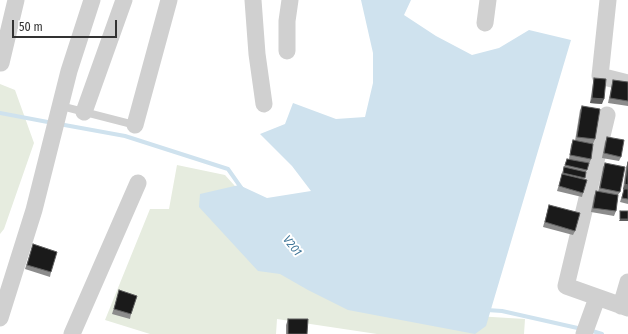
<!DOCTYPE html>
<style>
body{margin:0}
#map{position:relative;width:628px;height:334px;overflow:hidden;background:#fff;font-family:"Fira Sans Condensed",sans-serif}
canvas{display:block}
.scale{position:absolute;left:12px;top:20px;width:105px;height:18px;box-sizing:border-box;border:2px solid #333;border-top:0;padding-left:5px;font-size:12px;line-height:14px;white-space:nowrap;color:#333;-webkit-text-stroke:3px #fff;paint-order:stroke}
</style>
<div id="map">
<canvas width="628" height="334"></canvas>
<div class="scale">50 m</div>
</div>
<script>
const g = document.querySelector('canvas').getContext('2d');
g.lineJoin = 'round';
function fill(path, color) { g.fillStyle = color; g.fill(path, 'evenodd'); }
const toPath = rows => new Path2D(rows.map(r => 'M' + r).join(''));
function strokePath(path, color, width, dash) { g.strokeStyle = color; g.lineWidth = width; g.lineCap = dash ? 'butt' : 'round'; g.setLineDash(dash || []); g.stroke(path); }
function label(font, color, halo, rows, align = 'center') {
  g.font = font + ' "Fira Sans Condensed",sans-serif'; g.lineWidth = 4; g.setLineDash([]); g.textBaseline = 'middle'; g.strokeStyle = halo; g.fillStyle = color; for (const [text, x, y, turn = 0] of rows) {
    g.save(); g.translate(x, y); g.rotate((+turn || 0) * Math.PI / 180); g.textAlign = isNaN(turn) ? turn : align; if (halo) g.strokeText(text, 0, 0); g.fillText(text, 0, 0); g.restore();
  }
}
fill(toPath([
 [0,84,15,90,34,143,4,229,0,234],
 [177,165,225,175,329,290,394,311,525,319,524,334,377,334,277,319,276,334,150,334,105,320,150,209,169,209]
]), '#e6ecdf');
fill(toPath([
 [361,0,411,0,404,15,436,36,472,55,499,48,529,30,571,40,486,326,475,334,348,310,308,290,280,274,258,271,199,207,200,194,239,185,267,198,311,191,292,166,260,134,285,124,293,103,336,119,365,117,373,83,373,53]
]), '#cfe2ee');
strokePath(toPath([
 [0,113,53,123],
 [59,124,125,136,228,169,242,189],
 [487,310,502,311,582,329],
 [589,330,602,334]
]), '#cfe2ee', 4);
strokePath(toPath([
 [61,106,135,125]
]), '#d0d0d0', 8);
strokePath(toPath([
 [253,0,257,54,264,104],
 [608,0,600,76,628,83],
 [485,23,488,0],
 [287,51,287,21,290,0],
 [1,63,16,0],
 [84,112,124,0],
 [607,115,566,286,628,308],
 [135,125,169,0],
 [621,306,628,282],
 [0,318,34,210,69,71,92,0],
 [72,334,138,183],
 [584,334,597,298]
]), '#d0d0d0', 17);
fill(toPath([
 [594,78,602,104,590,103,593,83],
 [613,80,628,82,628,106,608,103,612,84],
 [582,106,595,139,593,144,591,159,586,172,564,167,567,159,569,159,571,145,573,140,575,141,580,110],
 [607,137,621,157,619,161,602,158,605,142],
 [628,162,628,204,620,202,624,189,623,189,626,167],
 [605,163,620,192,618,195,616,211,614,216,591,212,594,196,596,191,598,192,603,167],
 [564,167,586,172,584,179,583,193,582,197,557,191],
 [549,205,575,231,573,235,543,227],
 [33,244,51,272,50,277,25,269],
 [118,295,131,314,130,319,112,314],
 [288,319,307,334,286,334,286,325]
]), '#8c8c8c');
fill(toPath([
 [592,98,604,99,602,104,590,103],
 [625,184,628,185,628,190,623,189],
 [620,219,628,219,628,221,619,221]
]), '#5f5f5f');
const building = toPath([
 [594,78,606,79,604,99,592,98,594,78],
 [613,80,628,82,628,101,610,98,613,80],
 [582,106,600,109,595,139,577,137,582,106],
 [607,137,624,140,621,157,604,153,607,137],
 [573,140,593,144,591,159,570,155,573,140],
 [567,159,589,163,587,170,565,165,567,159],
 [628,162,628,185,625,184,628,162],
 [605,163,625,167,620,192,600,188,605,163],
 [564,167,586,172,585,178,563,173,564,167],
 [562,174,587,180,583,193,559,186,562,174],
 [624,189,628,189,628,199,622,198,624,189],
 [596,191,618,195,616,211,593,208,596,191],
 [549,205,580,213,575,231,545,222,549,205],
 [620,211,628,211,628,219,620,219,620,211],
 [33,244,57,252,51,272,27,265,33,244],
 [119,290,137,296,131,314,114,309,119,290],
 [288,319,308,319,307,334,288,334,288,319]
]);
fill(building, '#1a1a1a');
strokePath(building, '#5f5f5f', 1);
label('italic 12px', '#3f7597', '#fff', [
 ["V201",292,246,51]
]);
</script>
